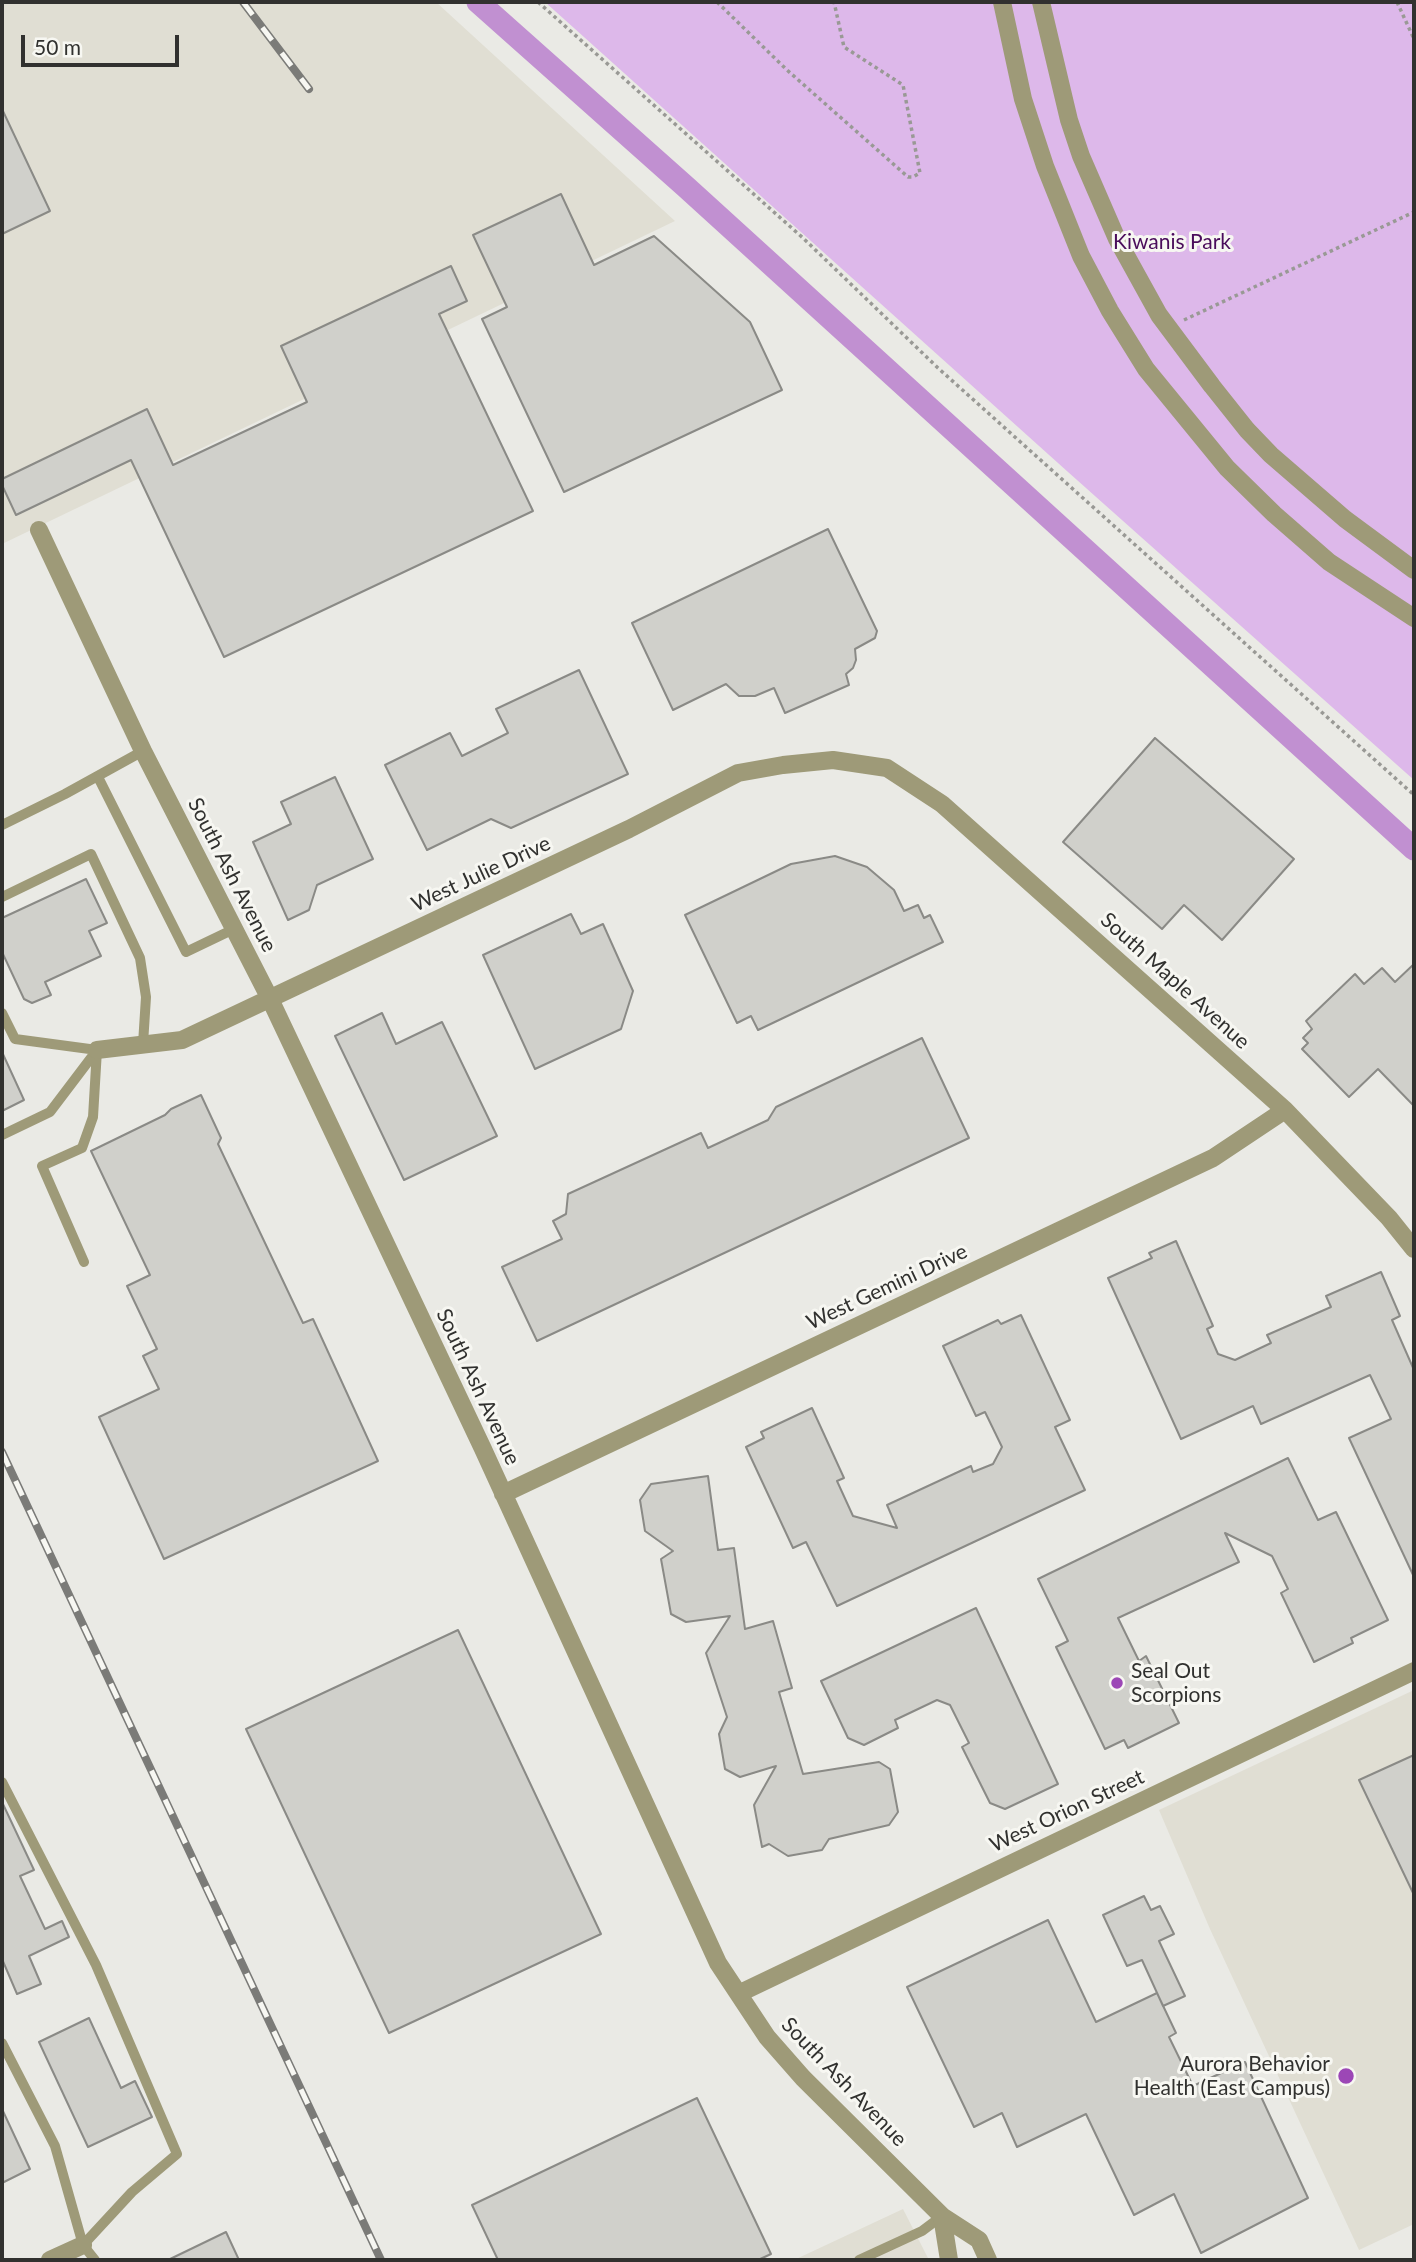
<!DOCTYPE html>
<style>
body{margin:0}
#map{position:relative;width:1416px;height:2262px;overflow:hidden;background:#eaeae5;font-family:Lato,sans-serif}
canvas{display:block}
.frame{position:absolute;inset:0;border:4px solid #31312f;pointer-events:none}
.scale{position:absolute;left:21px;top:35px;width:158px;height:32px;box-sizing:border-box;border:4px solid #31312f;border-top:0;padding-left:9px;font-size:21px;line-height:24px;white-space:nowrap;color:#31312f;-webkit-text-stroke:5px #f7f7f2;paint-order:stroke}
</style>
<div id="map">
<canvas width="1416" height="2262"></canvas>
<div class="frame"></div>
<div class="scale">50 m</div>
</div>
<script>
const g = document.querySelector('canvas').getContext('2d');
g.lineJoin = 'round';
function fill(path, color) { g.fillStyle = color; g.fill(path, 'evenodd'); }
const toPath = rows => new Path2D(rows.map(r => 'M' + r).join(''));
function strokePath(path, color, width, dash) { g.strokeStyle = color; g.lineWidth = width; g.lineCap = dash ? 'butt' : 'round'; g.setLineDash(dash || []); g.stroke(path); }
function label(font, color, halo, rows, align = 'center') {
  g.font = font + ' Lato,sans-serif'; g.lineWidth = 6; g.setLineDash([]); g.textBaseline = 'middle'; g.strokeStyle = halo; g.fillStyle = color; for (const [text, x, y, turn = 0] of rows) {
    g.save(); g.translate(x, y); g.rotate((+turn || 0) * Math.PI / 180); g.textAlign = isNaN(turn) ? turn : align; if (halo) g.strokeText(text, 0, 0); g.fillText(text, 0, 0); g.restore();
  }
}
fill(toPath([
 [2,2,436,2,675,221,2,544],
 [1414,1690,1414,2224,1359,2250,1210,1929,1159,1810],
 [903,2209,929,2260,794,2260]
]), '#e0ded3');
fill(toPath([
 [545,2,1414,2,1414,780,1068,472]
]), '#ddb8ea');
strokePath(toPath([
 [478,2,686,187,1414,849]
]), '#c190d1', 23);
const building = toPath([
 [2,109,50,211,2,234,2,109],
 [561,194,594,265,654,236,750,322,782,390,564,492,482,319,507,307,473,235,561,194],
 [451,266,467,301,439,314,533,511,224,657,131,460,16,515,2,485,2,479,147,409,173,465,307,402,281,346,451,266],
 [828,529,877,631,875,638,855,649,856,660,853,668,846,674,849,685,785,713,774,688,755,696,739,696,726,684,673,710,632,623,828,529],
 [579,670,628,774,511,828,491,819,427,850,385,765,450,733,462,756,508,733,496,709,579,670],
 [1155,738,1294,859,1222,940,1184,905,1162,929,1063,842,1155,738],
 [335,777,373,859,317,885,309,910,288,920,253,842,291,824,281,802,335,777],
 [835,856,867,867,894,890,904,911,918,905,924,918,930,915,943,942,758,1030,751,1016,737,1023,685,915,791,864,835,856],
 [86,879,107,923,89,931,101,956,45,982,51,995,32,1003,24,999,2,952,2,918,86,879],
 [571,914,581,934,603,924,633,991,621,1029,535,1069,483,955,571,914],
 [1414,964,1414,1106,1378,1069,1349,1097,1302,1049,1308,1043,1303,1038,1312,1029,1306,1021,1355,974,1364,984,1382,968,1395,982,1414,964],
 [382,1013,396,1044,442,1022,497,1136,404,1180,335,1036,382,1013],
 [922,1038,969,1138,537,1341,502,1267,562,1239,553,1221,566,1214,568,1194,701,1133,708,1148,768,1120,776,1107,922,1038],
 [2,1052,24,1100,2,1111,2,1052],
 [201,1095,221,1138,218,1144,303,1323,313,1319,378,1461,164,1559,99,1417,159,1389,143,1356,157,1349,127,1286,150,1275,91,1151,165,1115,171,1109,201,1095],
 [1176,1241,1213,1326,1207,1329,1218,1354,1235,1360,1271,1343,1267,1335,1331,1307,1326,1296,1381,1272,1400,1316,1392,1320,1414,1370,1414,1577,1349,1438,1391,1419,1370,1375,1261,1424,1253,1406,1181,1439,1108,1278,1152,1258,1149,1253,1176,1241],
 [1021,1315,1070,1420,1055,1427,1085,1490,837,1606,806,1542,793,1548,746,1447,764,1438,761,1432,812,1408,844,1478,837,1481,853,1516,897,1528,887,1505,971,1466,973,1472,993,1464,1002,1447,985,1412,976,1416,943,1346,998,1320,1001,1324,1021,1315],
 [1288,1458,1318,1520,1336,1512,1388,1620,1351,1638,1353,1643,1314,1662,1281,1593,1288,1589,1272,1556,1225,1533,1239,1562,1118,1618,1139,1661,1146,1656,1179,1723,1128,1748,1124,1740,1105,1749,1056,1647,1068,1641,1038,1579,1288,1458],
 [708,1476,718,1550,734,1548,745,1629,773,1621,792,1688,779,1692,803,1774,879,1762,890,1769,898,1812,889,1825,829,1839,822,1850,788,1856,769,1844,762,1847,754,1805,776,1766,740,1777,725,1769,719,1734,727,1717,706,1653,730,1616,686,1622,671,1614,661,1559,673,1551,645,1531,640,1500,651,1484,708,1476],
 [976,1608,1058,1784,1005,1809,990,1803,962,1747,969,1743,950,1705,937,1700,895,1720,898,1728,864,1745,848,1738,821,1681,976,1608],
 [458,1630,601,1934,389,2033,246,1729,458,1630],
 [1414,1755,1414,1895,1359,1780,1414,1755],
 [2,1802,34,1870,20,1876,45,1929,62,1921,69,1937,29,1956,41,1984,17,1994,2,1959,2,1802],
 [1144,1896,1151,1910,1160,1906,1174,1934,1159,1941,1185,1996,1163,2006,1142,1960,1127,1966,1103,1915,1144,1896],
 [1048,1920,1096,2022,1157,1993,1176,2033,1169,2037,1193,2086,1245,2062,1308,2198,1201,2253,1174,2194,1134,2215,1086,2114,1017,2147,1002,2113,974,2127,907,1987,1048,1920],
 [89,2018,121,2088,135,2081,152,2117,88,2147,39,2042,89,2018],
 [697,2098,771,2254,758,2260,498,2260,472,2205,697,2098],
 [2,2109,30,2169,2,2183,2,2109],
 [226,2232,239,2260,168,2260,226,2232]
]);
fill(building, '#d0d0cb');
strokePath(building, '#8a8a86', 2);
strokePath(toPath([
 [538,2,803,238,938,368,1414,795],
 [717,2,787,70,908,177,913,177,920,173,903,85,844,47,834,2],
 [1397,2,1414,39],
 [1184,320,1414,212]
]), '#999995', 3.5, [3.5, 3.5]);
strokePath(toPath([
 [98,777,186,952,234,929],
 [2,825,65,794,143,751],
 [2,897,91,854,140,958,146,997,143,1044],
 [2,1013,15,1039,97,1050],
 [2,1135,50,1112,97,1050],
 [84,1262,42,1166,82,1148,93,1117,97,1050],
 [2,1782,96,1965,177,2154,132,2192,83,2245],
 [2,2043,55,2146,83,2245,95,2260],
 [859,2260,922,2231,942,2216]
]), '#9e9a78', 10);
strokePath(toPath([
 [39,530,143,751,270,999,483,1449,718,1963,767,2037,803,2078,942,2216,979,2240,988,2260],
 [97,1050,182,1040,629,829,738,773,783,765,833,760,887,768,942,804,1285,1110,1389,1218,1414,1249],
 [503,1494,1213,1158,1285,1110],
 [740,1993,1414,1671],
 [942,2216,949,2260],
 [50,2260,83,2245]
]), '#9e9a78', 18);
strokePath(toPath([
 [1002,2,1023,99,1045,166,1081,256,1110,311,1146,369,1227,468,1274,514,1329,562,1414,618],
 [1041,2,1069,120,1081,156,1117,239,1159,315,1212,386,1247,430,1271,455,1345,519,1414,570]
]), '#9e9a78', 18);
const rail = toPath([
 [243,2,309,89],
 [2,1452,381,2260]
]);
strokePath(rail, '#7b7b78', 8);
strokePath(rail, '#f7f7f2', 5, [16]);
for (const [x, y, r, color] of [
 [1117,1683,7,"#9c47b6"],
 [1346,2076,9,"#9c47b6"]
]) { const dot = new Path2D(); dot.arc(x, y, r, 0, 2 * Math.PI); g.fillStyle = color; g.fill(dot); strokePath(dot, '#f7f7f2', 2.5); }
label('21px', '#4a0c5b', '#f7f7f2', [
 ["Kiwanis Park",1172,242]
]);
label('21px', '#31312f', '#f7f7f2', [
 ["West Julie Drive",481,874,-25],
 ["South Ash Avenue",232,875,63],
 ["South Maple Avenue",1175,981,42],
 ["West Gemini Drive",887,1287,-25],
 ["South Ash Avenue",478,1387,65],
 ["West Orion Street",1067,1811,-25],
 ["South Ash Avenue",844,2082,46]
]);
label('21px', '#31312f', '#f7f7f2', [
 ["Seal Out",1131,1671],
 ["Scorpions",1131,1695],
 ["Aurora Behavior",1330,2064,"right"],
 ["Health (East Campus)",1330,2088,"right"]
], 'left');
</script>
